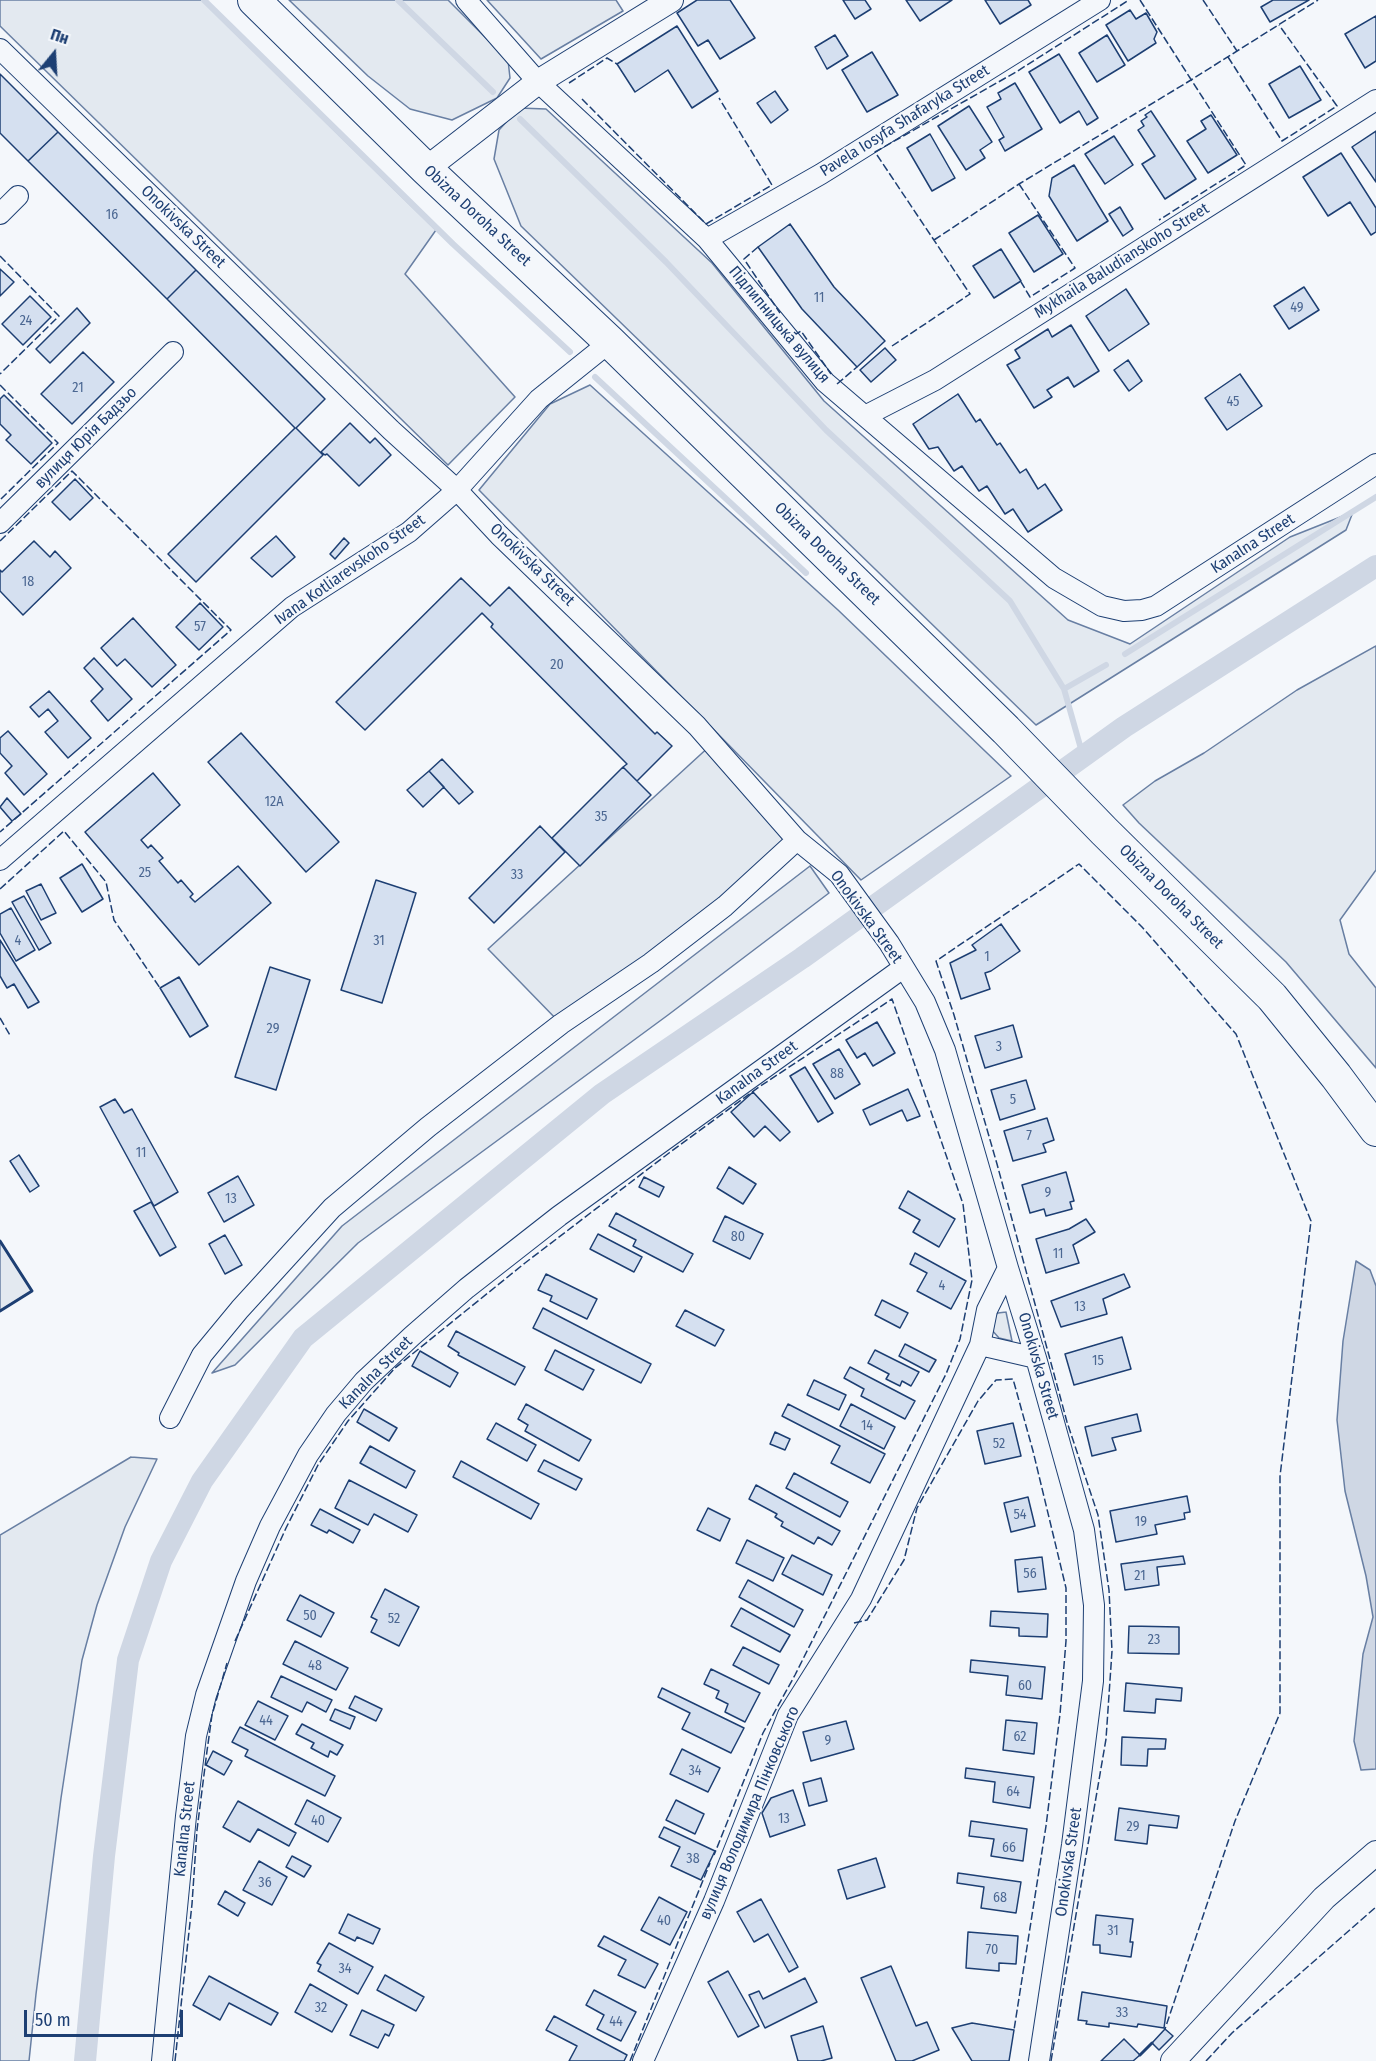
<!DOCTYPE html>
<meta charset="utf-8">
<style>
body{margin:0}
#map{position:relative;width:1376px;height:2061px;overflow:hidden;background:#f4f7fb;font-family:"Fira Sans Condensed",sans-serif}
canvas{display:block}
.north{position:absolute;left:24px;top:24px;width:60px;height:60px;-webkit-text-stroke:4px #f4f7fb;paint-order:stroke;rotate:18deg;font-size:16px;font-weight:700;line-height:24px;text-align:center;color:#1d3f73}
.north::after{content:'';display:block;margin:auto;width:21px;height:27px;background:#1d3f73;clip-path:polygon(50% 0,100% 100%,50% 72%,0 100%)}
.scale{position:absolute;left:24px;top:2010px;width:159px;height:27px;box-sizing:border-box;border:3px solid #1d3f73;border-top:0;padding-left:8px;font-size:18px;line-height:21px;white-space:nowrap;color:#1d3f73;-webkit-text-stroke:4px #f4f7fb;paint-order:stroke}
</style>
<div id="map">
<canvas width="1376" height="2061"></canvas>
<div class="north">Пн</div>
<div class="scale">50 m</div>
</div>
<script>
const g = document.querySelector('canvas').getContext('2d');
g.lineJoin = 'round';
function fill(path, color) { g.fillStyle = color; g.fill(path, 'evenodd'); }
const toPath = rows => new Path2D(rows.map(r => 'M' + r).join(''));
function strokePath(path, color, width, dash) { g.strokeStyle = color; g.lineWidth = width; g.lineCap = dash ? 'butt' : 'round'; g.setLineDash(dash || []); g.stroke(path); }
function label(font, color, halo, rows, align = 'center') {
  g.font = font + ' "Fira Sans Condensed",sans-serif'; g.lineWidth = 4.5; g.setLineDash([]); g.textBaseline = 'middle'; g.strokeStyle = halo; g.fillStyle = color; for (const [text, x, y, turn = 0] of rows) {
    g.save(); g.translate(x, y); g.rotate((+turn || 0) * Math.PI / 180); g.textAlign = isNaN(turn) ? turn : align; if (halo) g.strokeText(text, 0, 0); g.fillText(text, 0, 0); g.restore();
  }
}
const green = toPath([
 [0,0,202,0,436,230,405,274,515,397,448,465,0,26,0,0],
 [289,0,448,0,508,60,510,78,497,98,452,120,410,109,368,76,289,0],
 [487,0,616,0,623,11,541,59,487,0],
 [519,108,546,109,712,263,824,401,1068,620,1130,644,1290,537,1353,512,1346,530,1036,725,521,226,494,159,499,130,519,108],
 [590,385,838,610,1011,776,861,880,479,490,550,404,590,385],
 [1376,646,1376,870,1340,920,1349,954,1376,988,1376,1068,1286,962,1139,823,1123,805,1155,781,1204,753,1297,690,1376,646],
 [712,744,797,840,561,1024,488,949,712,744],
 [810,866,829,893,668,1015,358,1243,235,1365,212,1373,342,1226,810,866],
 [0,1241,32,1291,0,1311,0,1241],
 [1006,1312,1012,1341,999,1338,991,1329,993,1316,998,1313,1006,1312],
 [131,1457,157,1459,125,1527,97,1605,82,1660,61,1798,36,1994,29,2061,0,2061,0,1535,131,1457]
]);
fill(green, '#e3e9f0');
strokePath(green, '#687fa3', 1.5);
const water = toPath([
 [1356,1261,1370,1270,1376,1286,1376,1769,1361,1770,1354,1741,1363,1654,1373,1617,1366,1576,1345,1491,1337,1420,1343,1341,1356,1261]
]);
fill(water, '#cfd7e4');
strokePath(water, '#687fa3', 1.5);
strokePath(toPath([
 [204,0,453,244,570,352],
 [398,0,493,92],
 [520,119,666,262,826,430,1010,601,1064,689,1083,756],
 [595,377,806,573],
 [1125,654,1376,497],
 [1064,689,1106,665]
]), '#cfd7e4', 6);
strokePath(toPath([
 [85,2061,104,1856,128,1660,161,1561,202,1481,303,1338,602,1094,802,958,1124,727,1376,566]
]), '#cfd7e4', 22);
const building = toPath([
 [697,0,730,0,755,38,720,59,708,40,698,46,677,13,697,0],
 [843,0,865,0,871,9,855,19,843,0],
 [906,0,952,0,920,21,906,0],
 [985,0,1028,0,1031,5,1000,24,985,0],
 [1273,0,1309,0,1270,22,1261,7,1273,0],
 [1130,10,1136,19,1146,13,1157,32,1154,39,1156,43,1128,61,1106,25,1130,10],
 [1376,16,1376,61,1365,68,1345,34,1376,16],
 [677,26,718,91,692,108,668,70,635,92,617,64,677,26],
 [835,35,848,56,827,69,815,47,835,35],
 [1107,35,1125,65,1097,82,1079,53,1107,35],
 [872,52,898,95,867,112,842,70,872,52],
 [1059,54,1098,118,1087,125,1079,111,1060,123,1029,72,1059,54],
 [1300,66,1321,100,1289,118,1269,84,1300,66],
 [0,74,58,132,28,161,0,133,0,74],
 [1015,83,1042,129,1005,151,999,140,1004,137,987,107,1001,99,998,93,1015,83],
 [775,91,788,110,771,123,757,103,775,91],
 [969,106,992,142,980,150,985,158,966,170,938,126,969,106],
 [1151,111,1196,179,1165,199,1142,164,1155,156,1138,130,1144,126,1141,121,1147,117,1145,115,1151,111],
 [1211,115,1237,155,1208,173,1187,141,1206,129,1201,121,1211,115],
 [1376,131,1376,182,1352,147,1376,131],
 [58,132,196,270,167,299,28,161,58,132],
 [930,134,955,178,932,191,907,148,930,134],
 [1114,136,1133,165,1105,184,1085,154,1114,136],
 [1341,153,1376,208,1376,232,1371,235,1350,202,1328,216,1303,177,1341,153],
 [1074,165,1108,221,1077,241,1049,196,1052,178,1074,165],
 [1120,207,1133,229,1123,236,1109,214,1120,207],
 [1038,215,1063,254,1034,272,1009,233,1038,215],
 [790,224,834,287,885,341,857,367,802,309,758,247,790,224],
 [1001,249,1021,281,994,298,973,266,1001,249],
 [0,269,14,282,0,296,0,269],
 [196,270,325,399,296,428,323,455,196,582,168,554,295,428,167,299,196,270],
 [1304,287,1319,310,1289,329,1274,306,1304,287],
 [1126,289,1149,324,1109,351,1086,316,1126,289],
 [30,296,51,317,23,345,2,324,30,296],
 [77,308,90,323,50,363,36,349,77,308],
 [1071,325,1099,371,1074,387,1068,377,1047,390,1052,397,1034,408,1007,365,1020,358,1015,350,1048,329,1052,337,1071,325],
 [885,348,896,360,871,382,860,370,885,348],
 [83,352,114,382,72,424,41,394,83,352],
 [1128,360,1142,381,1129,391,1114,370,1128,360],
 [1240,374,1262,406,1227,430,1205,398,1240,374],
 [958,394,976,422,980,419,997,445,1000,443,1020,473,1026,469,1038,489,1045,484,1062,510,1028,532,1013,509,1005,514,987,486,979,491,962,466,954,471,938,447,929,449,913,424,958,394],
 [4,395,52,443,31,464,6,440,11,435,0,424,0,399,4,395],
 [350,423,370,443,375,438,391,455,359,486,327,454,325,455,321,452,350,423],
 [75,479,93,498,70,520,52,502,75,479],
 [276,536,295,557,272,577,251,558,276,536],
 [344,538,349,543,335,559,330,554,344,538],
 [34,541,50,557,55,551,71,568,23,615,0,591,0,570,2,572,34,541],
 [461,578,490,606,509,587,655,734,657,732,672,746,637,781,623,767,627,764,491,627,493,624,482,613,365,730,336,702,461,578],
 [200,603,223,627,199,650,176,627,200,603],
 [133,618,176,665,152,687,125,659,117,666,101,648,133,618],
 [94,658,132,699,108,721,91,701,103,689,84,668,94,658],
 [49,691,91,738,68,758,45,732,58,721,48,709,39,717,30,707,49,691],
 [8,731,47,774,24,795,5,773,12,766,0,753,0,738,8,731],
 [241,733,339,842,306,872,208,762,241,733],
 [442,759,473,792,459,804,429,771,442,759],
 [623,767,651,795,580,866,552,838,623,767],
 [429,771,444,787,423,807,407,790,429,771],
 [153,773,180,805,141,840,148,848,151,845,163,858,159,861,178,883,181,880,193,894,190,897,195,902,238,866,271,903,199,965,85,832,153,773],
 [7,798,21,814,12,821,0,807,7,798],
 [540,826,565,852,494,923,469,898,540,826],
 [82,864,103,899,82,912,60,878,82,864],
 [376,880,416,893,382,1003,341,990,376,880],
 [41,884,56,913,41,920,26,891,41,884],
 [24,896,51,943,39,950,12,902,24,896],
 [11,908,35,950,16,961,0,933,0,914,11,908],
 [1001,924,1020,951,991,971,985,973,990,989,961,999,950,963,976,950,972,945,1001,924],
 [0,940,39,1002,28,1008,14,984,7,988,0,976,0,940],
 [270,967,310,980,276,1090,235,1077,270,967],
 [179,977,208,1026,190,1037,160,988,179,977],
 [877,1022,895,1053,873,1066,865,1053,857,1058,846,1040,877,1022],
 [1013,1025,1022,1057,985,1068,975,1036,1013,1025],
 [839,1049,860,1084,835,1099,813,1064,839,1049],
 [805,1067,833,1113,818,1122,790,1076,805,1067],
 [1026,1080,1035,1109,1000,1120,991,1090,1026,1080],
 [908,1089,920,1116,907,1121,902,1110,870,1125,863,1110,908,1089],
 [753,1092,790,1132,780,1141,765,1126,754,1137,731,1112,753,1092],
 [115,1099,124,1113,132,1109,178,1192,154,1206,100,1107,115,1099],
 [1047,1118,1054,1140,1043,1144,1046,1152,1013,1161,1004,1131,1047,1118],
 [19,1155,39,1186,30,1192,10,1161,19,1155],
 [729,1167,756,1184,743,1204,717,1188,729,1167],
 [1066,1172,1074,1201,1070,1202,1072,1209,1046,1216,1044,1209,1030,1213,1022,1185,1066,1172],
 [238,1176,254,1205,224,1222,208,1193,238,1176],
 [644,1177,664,1187,659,1197,639,1187,644,1177],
 [908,1191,955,1219,939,1247,913,1232,920,1220,899,1208,908,1191],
 [151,1202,176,1247,160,1256,134,1211,151,1202],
 [616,1213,693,1254,683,1272,633,1246,636,1240,609,1226,616,1213],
 [725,1216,763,1234,750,1259,713,1241,725,1216],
 [1086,1219,1095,1232,1073,1245,1079,1263,1046,1273,1036,1239,1069,1229,1086,1219],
 [598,1234,642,1257,634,1272,590,1249,598,1234],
 [225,1235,242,1265,225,1274,209,1244,225,1235],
 [915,1253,966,1281,951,1309,917,1291,927,1273,910,1264,915,1253],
 [546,1274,597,1299,587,1319,550,1301,552,1296,538,1290,546,1274],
 [1124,1274,1130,1287,1103,1299,1107,1314,1061,1327,1051,1301,1124,1274],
 [882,1300,908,1313,900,1328,875,1315,882,1300],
 [543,1308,651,1364,641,1383,533,1328,543,1308],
 [685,1310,724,1330,715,1346,676,1326,685,1310],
 [456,1331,525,1367,515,1385,458,1355,459,1353,448,1346,456,1331],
 [1122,1337,1131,1369,1074,1385,1065,1354,1122,1337],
 [905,1344,936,1360,929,1372,899,1356,905,1344],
 [555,1350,594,1370,583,1390,545,1370,555,1350],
 [875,1350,919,1372,911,1386,902,1381,900,1386,886,1379,889,1374,868,1363,875,1350],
 [420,1351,458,1373,450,1387,412,1366,420,1351],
 [850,1367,915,1401,905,1419,861,1396,864,1389,844,1378,850,1367],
 [814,1380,846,1395,839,1410,807,1395,814,1380],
 [526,1404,591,1440,579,1461,525,1431,528,1425,518,1419,526,1404],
 [788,1404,885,1454,870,1483,831,1463,840,1446,782,1416,788,1404],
 [851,1404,895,1427,884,1449,840,1426,851,1404],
 [364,1409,397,1428,389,1441,357,1422,364,1409],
 [1137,1414,1141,1431,1112,1438,1116,1450,1092,1456,1085,1427,1137,1414],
 [496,1423,536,1445,527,1461,487,1439,496,1423],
 [1013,1423,1021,1456,985,1464,977,1431,1013,1423],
 [775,1432,790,1439,785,1450,770,1444,775,1432],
 [370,1446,415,1471,406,1488,360,1463,370,1446],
 [544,1460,582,1479,576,1490,538,1471,544,1460],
 [461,1461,539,1504,531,1519,453,1477,461,1461],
 [794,1473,848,1502,840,1517,786,1488,794,1473],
 [349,1480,417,1515,408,1532,374,1514,368,1525,335,1508,349,1480],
 [756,1485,840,1531,832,1545,818,1537,814,1544,781,1526,783,1522,775,1517,777,1514,749,1499,756,1485],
 [1187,1496,1190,1512,1184,1513,1185,1519,1155,1525,1157,1534,1116,1542,1110,1511,1187,1496],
 [1028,1497,1035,1526,1011,1532,1004,1503,1028,1497],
 [708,1508,730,1519,720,1541,697,1530,708,1508],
 [320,1509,360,1530,353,1543,329,1530,327,1533,311,1525,320,1509],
 [747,1540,784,1558,773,1581,736,1563,747,1540],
 [792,1555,832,1575,823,1595,782,1574,792,1555],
 [1183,1556,1185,1564,1157,1567,1159,1585,1125,1590,1121,1564,1183,1556],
 [1042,1557,1046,1589,1018,1592,1015,1560,1042,1557],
 [748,1580,803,1610,794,1627,739,1597,748,1580],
 [385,1589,419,1607,399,1646,371,1632,377,1620,371,1617,385,1589],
 [300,1595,334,1613,321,1637,287,1620,300,1595],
 [741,1608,790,1635,780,1652,731,1626,741,1608],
 [991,1611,1048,1614,1047,1637,1019,1636,1019,1628,990,1626,991,1611],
 [1129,1626,1179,1627,1179,1654,1128,1653,1129,1626],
 [295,1641,348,1668,336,1690,283,1664,295,1641],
 [743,1647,779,1665,769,1684,733,1665,743,1647],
 [971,1660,1045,1667,1042,1699,1006,1695,1008,1676,970,1672,971,1660],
 [711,1669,760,1693,745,1722,725,1712,728,1704,716,1698,719,1691,704,1684,711,1669],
 [281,1676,332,1700,326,1712,307,1702,302,1712,271,1697,281,1676],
 [1126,1683,1182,1688,1181,1701,1156,1699,1155,1713,1124,1711,1126,1683],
 [662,1688,744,1728,731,1753,682,1729,690,1713,658,1697,662,1688],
 [355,1696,382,1709,376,1721,349,1708,355,1696],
 [258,1701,288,1716,275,1740,245,1725,258,1701],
 [335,1709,355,1717,350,1729,330,1720,335,1709],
 [1006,1720,1037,1723,1034,1754,1003,1750,1006,1720],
 [846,1721,854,1749,811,1761,803,1732,846,1721],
 [302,1724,343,1745,337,1755,330,1751,328,1757,311,1748,314,1743,296,1734,302,1724],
 [240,1727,335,1776,325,1796,245,1756,248,1750,232,1742,240,1727],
 [1122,1737,1166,1739,1165,1749,1148,1749,1147,1766,1121,1765,1122,1737],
 [682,1749,720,1768,708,1792,670,1774,682,1749],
 [213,1751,232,1761,224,1775,206,1765,213,1751],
 [966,1768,1034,1777,1030,1808,993,1802,995,1782,965,1778,966,1768],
 [821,1778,827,1801,809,1806,803,1783,821,1778],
 [793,1790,805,1825,770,1837,762,1813,771,1798,793,1790],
 [307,1800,341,1818,328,1842,295,1824,307,1800],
 [676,1800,704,1814,695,1834,666,1820,676,1800],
 [238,1801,296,1833,289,1846,258,1829,250,1842,223,1827,238,1801],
 [1119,1808,1179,1816,1177,1828,1149,1825,1147,1844,1115,1840,1119,1808],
 [971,1821,1027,1829,1023,1861,991,1856,994,1839,969,1836,971,1821],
 [664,1827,715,1851,701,1880,671,1866,680,1847,659,1837,664,1827],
 [292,1856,311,1866,304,1877,286,1867,292,1856],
 [876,1858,885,1887,847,1899,838,1870,876,1858],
 [259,1861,287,1877,272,1905,243,1890,259,1861],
 [958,1873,1021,1882,1016,1913,981,1908,984,1887,957,1883,958,1873],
 [225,1891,245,1903,238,1916,218,1904,225,1891],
 [659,1897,687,1912,670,1945,641,1930,659,1897],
 [761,1899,798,1967,789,1972,768,1934,754,1942,737,1912,761,1899],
 [348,1914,380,1929,373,1944,357,1937,355,1941,339,1933,348,1914],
 [1096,1915,1133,1919,1130,1942,1133,1942,1131,1957,1100,1953,1100,1945,1093,1945,1096,1915],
 [968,1932,1018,1936,1016,1964,999,1963,999,1971,966,1968,968,1932],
 [604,1936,658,1964,645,1988,618,1975,626,1960,598,1946,604,1936],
 [329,1943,373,1967,358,1994,318,1971,321,1965,317,1963,329,1943],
 [891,1966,916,2026,927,2022,939,2050,912,2061,896,2061,861,1978,891,1966],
 [728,1971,759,2026,738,2037,708,1982,728,1971],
 [385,1975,424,1997,416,2011,377,1990,385,1975],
 [209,1976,278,2013,271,2025,229,2003,220,2020,193,2005,209,1976],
 [805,1978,817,2002,765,2028,749,1995,759,1991,763,1999,805,1978],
 [310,1984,347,2005,332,2032,295,2012,310,1984],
 [594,1990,636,2012,621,2041,597,2029,604,2015,586,2005,594,1990],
 [1082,1992,1167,2006,1164,2028,1138,2024,1137,2027,1109,2023,1109,2027,1086,2024,1087,2021,1078,2020,1082,1992],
 [362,2010,394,2025,389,2036,385,2034,378,2048,350,2035,362,2010],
 [554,2016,627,2055,624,2061,569,2061,577,2046,546,2030,554,2016],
 [972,2023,1014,2030,1009,2061,972,2061,952,2028,972,2023],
 [823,2026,832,2058,821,2061,798,2061,791,2036,823,2026],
 [1165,2029,1173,2036,1159,2050,1152,2043,1165,2029],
 [1124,2039,1140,2055,1133,2061,1101,2061,1124,2039]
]);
fill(building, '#d5e0f0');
strokePath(building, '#1d3f73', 1.5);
const minor = toPath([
 [466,0,538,82,707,239,825,382,1054,578,1102,606,1124,611,1142,610,1156,606,1376,464],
 [0,49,391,430,457,490,499,535,697,726,797,840,839,874,889,943,925,1002,945,1050,1008,1268,1036,1358,1084,1530,1094,1605,1093,1681,1072,1845,1039,2061],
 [0,214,18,196],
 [707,239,821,174,1100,0],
 [865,416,935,380,1376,100],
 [0,523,173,352],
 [0,860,292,607,409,532,457,490,539,399,610,342],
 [980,1345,1036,1358],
 [170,1418,202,1355,240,1309,332,1208,428,1127,561,1024,651,963,725,906,797,840],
 [162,2061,186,1816,196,1736,206,1695,246,1581,270,1526,308,1455,336,1414,364,1381,412,1336,467,1288,559,1216,903,968],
 [643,2061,714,1901,788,1715,861,1599,980,1345,987,1310,1008,1268]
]);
const tertiary = toPath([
 [426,169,538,82,671,0],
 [1173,2061,1324,1898,1376,1853]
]);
const trunk = toPath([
 [254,0,426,169,610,342,1006,730,1104,831,1272,997,1336,1076,1376,1130]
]);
strokePath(minor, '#1d3f73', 22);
strokePath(tertiary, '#1d3f73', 26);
strokePath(trunk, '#1d3f73', 34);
strokePath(minor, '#f4f7fb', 20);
strokePath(tertiary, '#f4f7fb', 24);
strokePath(trunk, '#f4f7fb', 32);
strokePath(toPath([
 [1140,0,1246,165,1159,220],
 [1203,0,1237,51],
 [1228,57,1282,141,1337,106,1279,25],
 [569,83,607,58,617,64],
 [582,99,706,224,772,185,719,98],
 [1019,184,1075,268,1030,297,1021,282],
 [934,240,1019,184,1191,80,1318,0],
 [758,247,744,259,780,313],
 [0,256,59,316,0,374],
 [794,332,796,334,801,331,831,374],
 [892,346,970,294,875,152,1016,72,1129,0],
 [837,384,857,367],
 [0,385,58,443,0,500],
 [0,541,72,471,231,630,0,832],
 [0,889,64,831,106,882,114,920,160,988],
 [0,1018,11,1037],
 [854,1623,867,1620,904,1560,917,1508,978,1401,996,1380,1013,1379,1033,1451,1066,1588,1066,1641,1060,1714,1046,1826,1014,2030],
 [235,1641,286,1528,318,1465,348,1421,395,1368,525,1263,669,1153,759,1087,892,999,963,1204,972,1280,960,1339,946,1374,795,1675,763,1733,714,1855],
 [175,2061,192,1904,197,1830,207,1751,212,1715,227,1663],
 [630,2061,710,1863],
 [1051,2061,1106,1739,1112,1651,1109,1590,1098,1515,1067,1422,997,1164,954,1015,936,961,1079,864,1142,927,1236,1034,1311,1221,1280,1476,1280,1713,1235,1821,1165,2029],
 [1206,2061,1232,2033,1376,1907]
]), '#1d3f73', 1.5, [8, 3]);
strokePath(toPath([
 [0,1241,32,1291,0,1311],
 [1140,2055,1152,2043]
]), '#1d3f73', 3);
label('14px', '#4b6792', null, [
 ["16",112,215],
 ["11",819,298],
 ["49",1297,308],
 ["24",26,321],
 ["21",78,388],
 ["45",1233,402],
 ["18",28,582],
 ["57",200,627],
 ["20",557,665],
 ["12А",274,802],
 ["35",601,817],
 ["25",145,873],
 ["33",517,875],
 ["4",18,941],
 ["31",379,941],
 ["1",987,957],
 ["29",273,1029],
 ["3",999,1047],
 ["88",837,1074],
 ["5",1013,1100],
 ["7",1029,1136],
 ["11",141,1153],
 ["9",1048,1193],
 ["13",231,1199],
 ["80",738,1237],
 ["11",1058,1254],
 ["4",942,1286],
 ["13",1080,1307],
 ["15",1098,1361],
 ["14",867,1426],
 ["52",999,1444],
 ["54",1020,1515],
 ["19",1141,1522],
 ["56",1030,1574],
 ["21",1140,1576],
 ["50",310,1616],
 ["52",394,1619],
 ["23",1154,1640],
 ["48",315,1666],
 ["60",1025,1686],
 ["44",266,1721],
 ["62",1020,1737],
 ["9",828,1741],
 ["34",695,1771],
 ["64",1013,1792],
 ["13",784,1819],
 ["40",318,1821],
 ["29",1133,1827],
 ["66",1009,1848],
 ["38",693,1859],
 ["36",265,1883],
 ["68",1000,1898],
 ["40",664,1921],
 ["31",1113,1931],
 ["70",992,1950],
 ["34",345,1969],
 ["32",321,2008],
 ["33",1122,2013],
 ["44",616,2022]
]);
label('16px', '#1d3f73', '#f4f7fb', [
 ["Pavela Iosyfa Shafaryka Street",905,121,-32],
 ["Obizna Doroha Street",477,216,43],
 ["Onokivska Street",183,227,44],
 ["Mykhaila Baludianskoho Street",1122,261,-32],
 ["Підлипницька вулиця",779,325,50],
 ["вулиця Юрія Бадзьо",86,438,-45],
 ["Kanalna Street",1253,544,-33],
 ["Obizna Doroha Street",827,554,44],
 ["Onokivska Street",532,565,44],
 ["Ivana Kotliarevskoho Street",350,570,-35],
 ["Obizna Doroha Street",1171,897,45],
 ["Onokivska Street",866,917,54],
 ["Kanalna Street",757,1073,-36],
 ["Onokivska Street",1038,1366,74],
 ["Kanalna Street",376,1373,-45],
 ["вулиця Володимира Пінковського",750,1813,-67],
 ["Kanalna Street",185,1829,-84],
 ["Onokivska Street",1069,1862,-82]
]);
</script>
